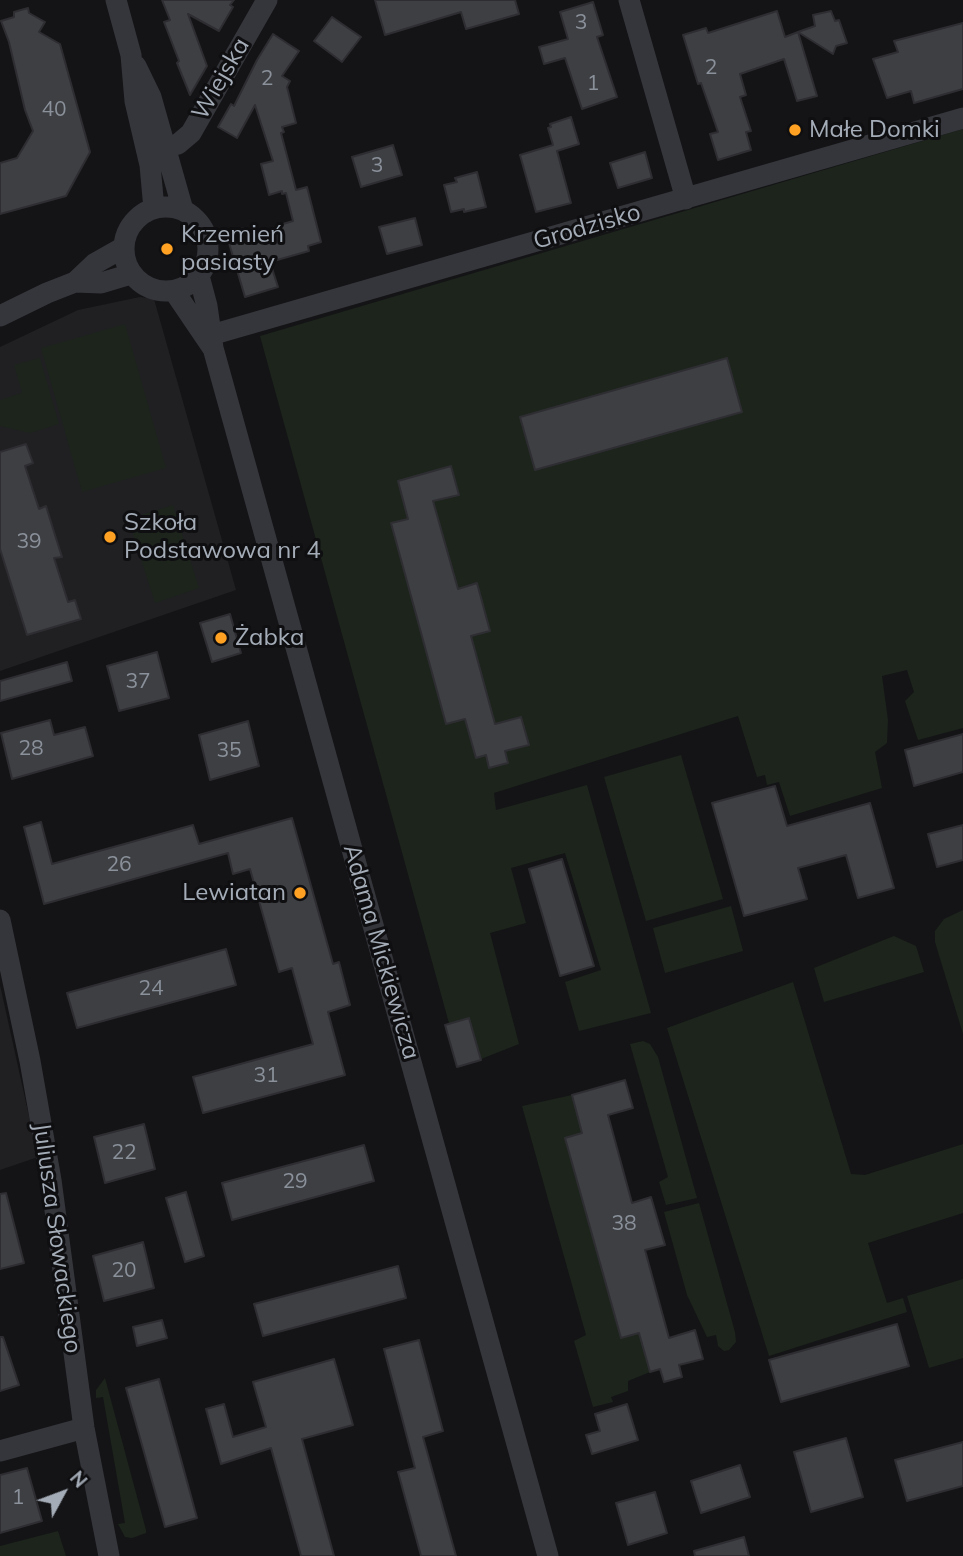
<!DOCTYPE html>
<meta charset="utf-8">
<style>
body{margin:0}
#map{position:relative;width:963px;height:1556px;overflow:hidden;background:#141416;font-family:Mulish,sans-serif}
canvas{display:block}
.north{position:absolute;left:28px;top:1458px;width:70px;height:70px;-webkit-text-stroke:5px #0f0f11;paint-order:stroke;rotate:49deg;font-size:19px;font-weight:700;line-height:28px;text-align:center;color:#a4acb7}
.north::after{content:'';display:block;margin:auto;width:24px;height:32px;background:#a4acb7;clip-path:polygon(50% 0,100% 100%,50% 72%,0 100%)}
</style>
<div id="map">
<canvas width="963" height="1556"></canvas>
<div class="north">N</div>
</div>
<script>
const g = document.querySelector('canvas').getContext('2d');
g.lineJoin = 'round';
function fill(path, color) { g.fillStyle = color; g.fill(path, 'evenodd'); }
const toPath = rows => new Path2D(rows.map(r => 'M' + r).join(''));
function strokePath(path, color, width, dash) { g.strokeStyle = color; g.lineWidth = width; g.lineCap = dash ? 'butt' : 'round'; g.setLineDash(dash || []); g.stroke(path); }
function label(font, color, halo, rows, align = 'center') {
  g.font = font + ' Mulish,sans-serif'; g.lineWidth = 6; g.setLineDash([]); g.textBaseline = 'middle'; g.strokeStyle = halo; g.fillStyle = color; for (const [text, x, y, turn = 0] of rows) {
    g.save(); g.translate(x, y); g.rotate((+turn || 0) * Math.PI / 180); g.textAlign = isNaN(turn) ? turn : align; if (halo) g.strokeText(text, 0, 0); g.fillText(text, 0, 0); g.restore();
  }
}
fill(toPath([
 [140,297,154,299,236,590,0,671,0,347,78,310],
 [0,985,38,1157,0,1170]
]), '#202023');
fill(toPath([
 [963,129,963,728,918,740,905,701,914,692,907,670,882,676,888,720,887,743,875,752,882,788,790,816,779,782,767,785,765,775,757,777,738,716,494,793,496,810,587,785,651,1013,579,1031,565,982,601,970,565,853,511,868,526,923,490,933,519,1044,461,1067,260,336],
 [125,324,166,468,82,492,41,348],
 [40,358,59,424,30,433,0,426,0,400,22,393,14,365],
 [173,505,199,588,155,603,128,519],
 [681,755,723,899,646,921,604,777],
 [731,906,743,951,665,973,653,928],
 [963,910,963,1034,935,942,935,931,944,919],
 [894,936,916,946,924,972,824,1002,814,968],
 [793,982,851,1174,865,1175,963,1144,963,1213,868,1243,887,1303,903,1298,907,1312,769,1356,667,1028],
 [643,1041,650,1044,658,1057,697,1198,666,1205,659,1182,668,1177,630,1044],
 [572,1095,582,1133,565,1138,621,1337,639,1333,650,1372,628,1381,628,1391,611,1397,613,1402,593,1407,574,1341,586,1335,522,1106],
 [699,1203,735,1332,736,1342,729,1350,724,1351,718,1346,716,1335,707,1337,687,1295,664,1212],
 [963,1279,963,1358,929,1368,907,1296],
 [105,1378,146,1530,146,1533,132,1538,125,1537,118,1524,125,1523,103,1397,96,1398,96,1390],
 [58,1531,66,1556,0,1556,0,1546]
]), '#1c241c');
const building = toPath([
 [162,0,234,0,230,5,233,7,219,31,188,14,207,66,190,95,177,63,179,61,164,22,170,20,162,0],
 [375,0,515,0,519,14,466,29,461,12,385,35,375,0],
 [593,2,603,35,597,37,617,97,582,109,565,58,544,64,539,47,568,39,560,12,593,2],
 [28,8,29,13,45,22,39,32,60,44,90,152,66,196,0,214,0,163,17,158,33,131,25,110,9,42,1,21,14,17,14,12,28,8],
 [777,11,785,37,798,32,817,96,797,101,784,59,740,74,746,95,740,97,751,131,746,132,751,150,718,160,710,134,718,132,701,83,698,84,683,35,706,28,708,33,777,11],
 [831,11,835,21,839,20,847,43,836,46,833,54,798,32,815,26,813,15,831,11],
 [332,17,361,37,342,62,314,41,332,17],
 [963,23,963,89,914,103,911,91,887,98,873,59,898,52,894,41,963,23],
 [273,34,299,51,282,76,290,81,287,87,296,123,282,127,284,132,281,133,296,190,307,187,321,242,308,246,309,251,270,262,278,287,245,297,226,233,244,228,249,241,279,233,276,226,293,221,286,193,282,194,282,191,269,195,261,164,273,161,255,105,237,138,218,127,231,104,234,106,257,60,273,34],
 [571,117,579,144,557,151,571,203,536,212,520,155,553,145,548,128,551,127,550,124,571,117],
 [393,145,402,175,361,187,352,157,393,145],
 [645,152,652,178,618,188,610,163,645,152],
 [477,172,486,207,464,212,464,209,451,212,444,185,457,182,455,178,477,172],
 [415,218,422,245,387,254,379,227,415,218],
 [727,358,742,412,535,470,520,417,727,358],
 [26,444,33,463,25,466,39,509,46,506,55,535,62,557,54,558,68,602,75,600,81,619,27,635,0,549,0,452,26,444],
 [451,466,459,495,433,501,458,589,477,583,490,631,471,636,495,724,521,717,529,745,505,751,508,763,489,768,486,755,476,758,465,719,446,724,391,523,408,519,398,481,451,466],
 [230,614,241,653,212,662,200,623,230,614],
 [157,652,169,698,119,711,107,666,157,652],
 [67,662,72,681,0,701,0,681,67,662],
 [50,720,54,735,85,727,93,756,12,779,1,733,50,720],
 [248,721,259,766,210,780,199,735,248,721],
 [963,734,963,772,914,786,905,750,963,734],
 [775,786,787,826,870,803,894,888,858,898,846,855,798,868,807,899,744,916,712,803,775,786],
 [292,818,333,964,339,962,350,1005,328,1012,345,1075,203,1113,193,1077,313,1044,292,968,279,972,250,869,233,874,228,853,44,904,24,827,41,822,52,864,193,825,199,844,292,818],
 [963,825,963,860,937,867,928,834,963,825],
 [562,859,594,966,560,976,529,869,562,859],
 [226,949,236,985,77,1028,67,993,226,949],
 [469,1018,481,1060,457,1067,445,1025,469,1018],
 [625,1080,633,1108,608,1115,632,1203,651,1197,665,1245,645,1250,669,1338,695,1330,703,1359,679,1365,682,1377,664,1382,660,1369,650,1372,639,1333,621,1338,565,1138,582,1133,572,1095,625,1080],
 [144,1124,155,1169,105,1183,94,1137,144,1124],
 [364,1145,374,1181,232,1220,222,1183,364,1145],
 [186,1192,204,1256,185,1262,166,1198,186,1192],
 [6,1193,24,1263,0,1269,0,1194,6,1193],
 [143,1242,154,1288,104,1301,93,1256,143,1242],
 [398,1266,406,1298,263,1336,254,1304,398,1266],
 [162,1320,167,1338,137,1346,133,1327,162,1320],
 [897,1324,909,1366,781,1402,769,1360,897,1324],
 [0,1337,3,1337,19,1385,0,1391,0,1337],
 [419,1340,443,1431,423,1437,456,1556,421,1556,398,1472,415,1468,384,1349,419,1340],
 [334,1359,353,1425,302,1439,334,1556,301,1556,271,1448,221,1464,206,1409,224,1404,233,1437,266,1427,253,1382,334,1359],
 [159,1379,197,1518,165,1527,126,1388,159,1379],
 [627,1404,638,1440,592,1454,586,1435,600,1431,595,1414,627,1404],
 [846,1438,863,1497,811,1512,794,1452,846,1438],
 [963,1442,963,1486,907,1501,895,1460,963,1442],
 [740,1465,750,1497,701,1513,691,1481,740,1465],
 [27,1468,42,1521,0,1533,0,1475,27,1468],
 [655,1492,667,1533,628,1545,616,1503,655,1492],
 [744,1537,749,1556,695,1556,694,1551,744,1537]
]);
fill(building, '#3e3f43');
strokePath(building, '#2e2e32', 2);
strokePath(toPath([
 [116,0,131,55,135,101,150,165,154,209],
 [629,0,686,199],
 [136,66,151,97,183,210],
 [166,147,178,144,191,133,267,0],
 '124 249a42 42 0 1 1 84 0a42 42 0 1 1-84 0Z',
 [199,276,207,306,213,348,548,1556],
 [75,282,94,264,124,247],
 [174,291,212,347],
 [0,316,47,293,75,282,101,283,131,274],
 [211,335,963,118],
 [0,920,30,1061,51,1180,84,1428,109,1556],
 [0,1451,84,1428]
]), '#35363b', 21);
for (const [x, y, r, color] of [
 [795,130,7,"#ffa223"],
 [167,249,7,"#ffa223"],
 [110,537,7,"#ffa223"],
 [221,638,7,"#ffa223"],
 [300,893,7,"#ffa223"]
]) { const dot = new Path2D(); dot.arc(x, y, r, 0, 2 * Math.PI); g.fillStyle = color; g.fill(dot); strokePath(dot, '#0f0f11', 2.5); }
label('21px', '#8a919a', null, [
 ["3",581,23],
 ["2",711,68],
 ["2",267,79],
 ["1",593,84],
 ["40",54,110],
 ["3",377,166],
 ["39",29,542],
 ["37",138,682],
 ["28",31,749],
 ["35",229,751],
 ["26",119,865],
 ["24",151,989],
 ["31",266,1076],
 ["22",124,1153],
 ["29",295,1182],
 ["38",624,1224],
 ["20",124,1271],
 ["1",18,1498]
]);
label('24px', '#a4acb7', '#0f0f11', [
 ["Wiejska",221,79,-60],
 ["Grodzisko",587,227,-16],
 ["Adama Mickiewicza",381,952,74],
 ["Juliusza Słowackiego",57,1238,82]
]);
label('24px', '#a4acb7', '#0f0f11', [
 ["Małe Domki",809,130],
 ["Krzemień",181,235],
 ["pasiasty",181,263],
 ["Szkoła",124,523],
 ["Podstawowa nr 4",124,551],
 ["Żabka",235,638],
 ["Lewiatan",286,893,"right"]
], 'left');
</script>
